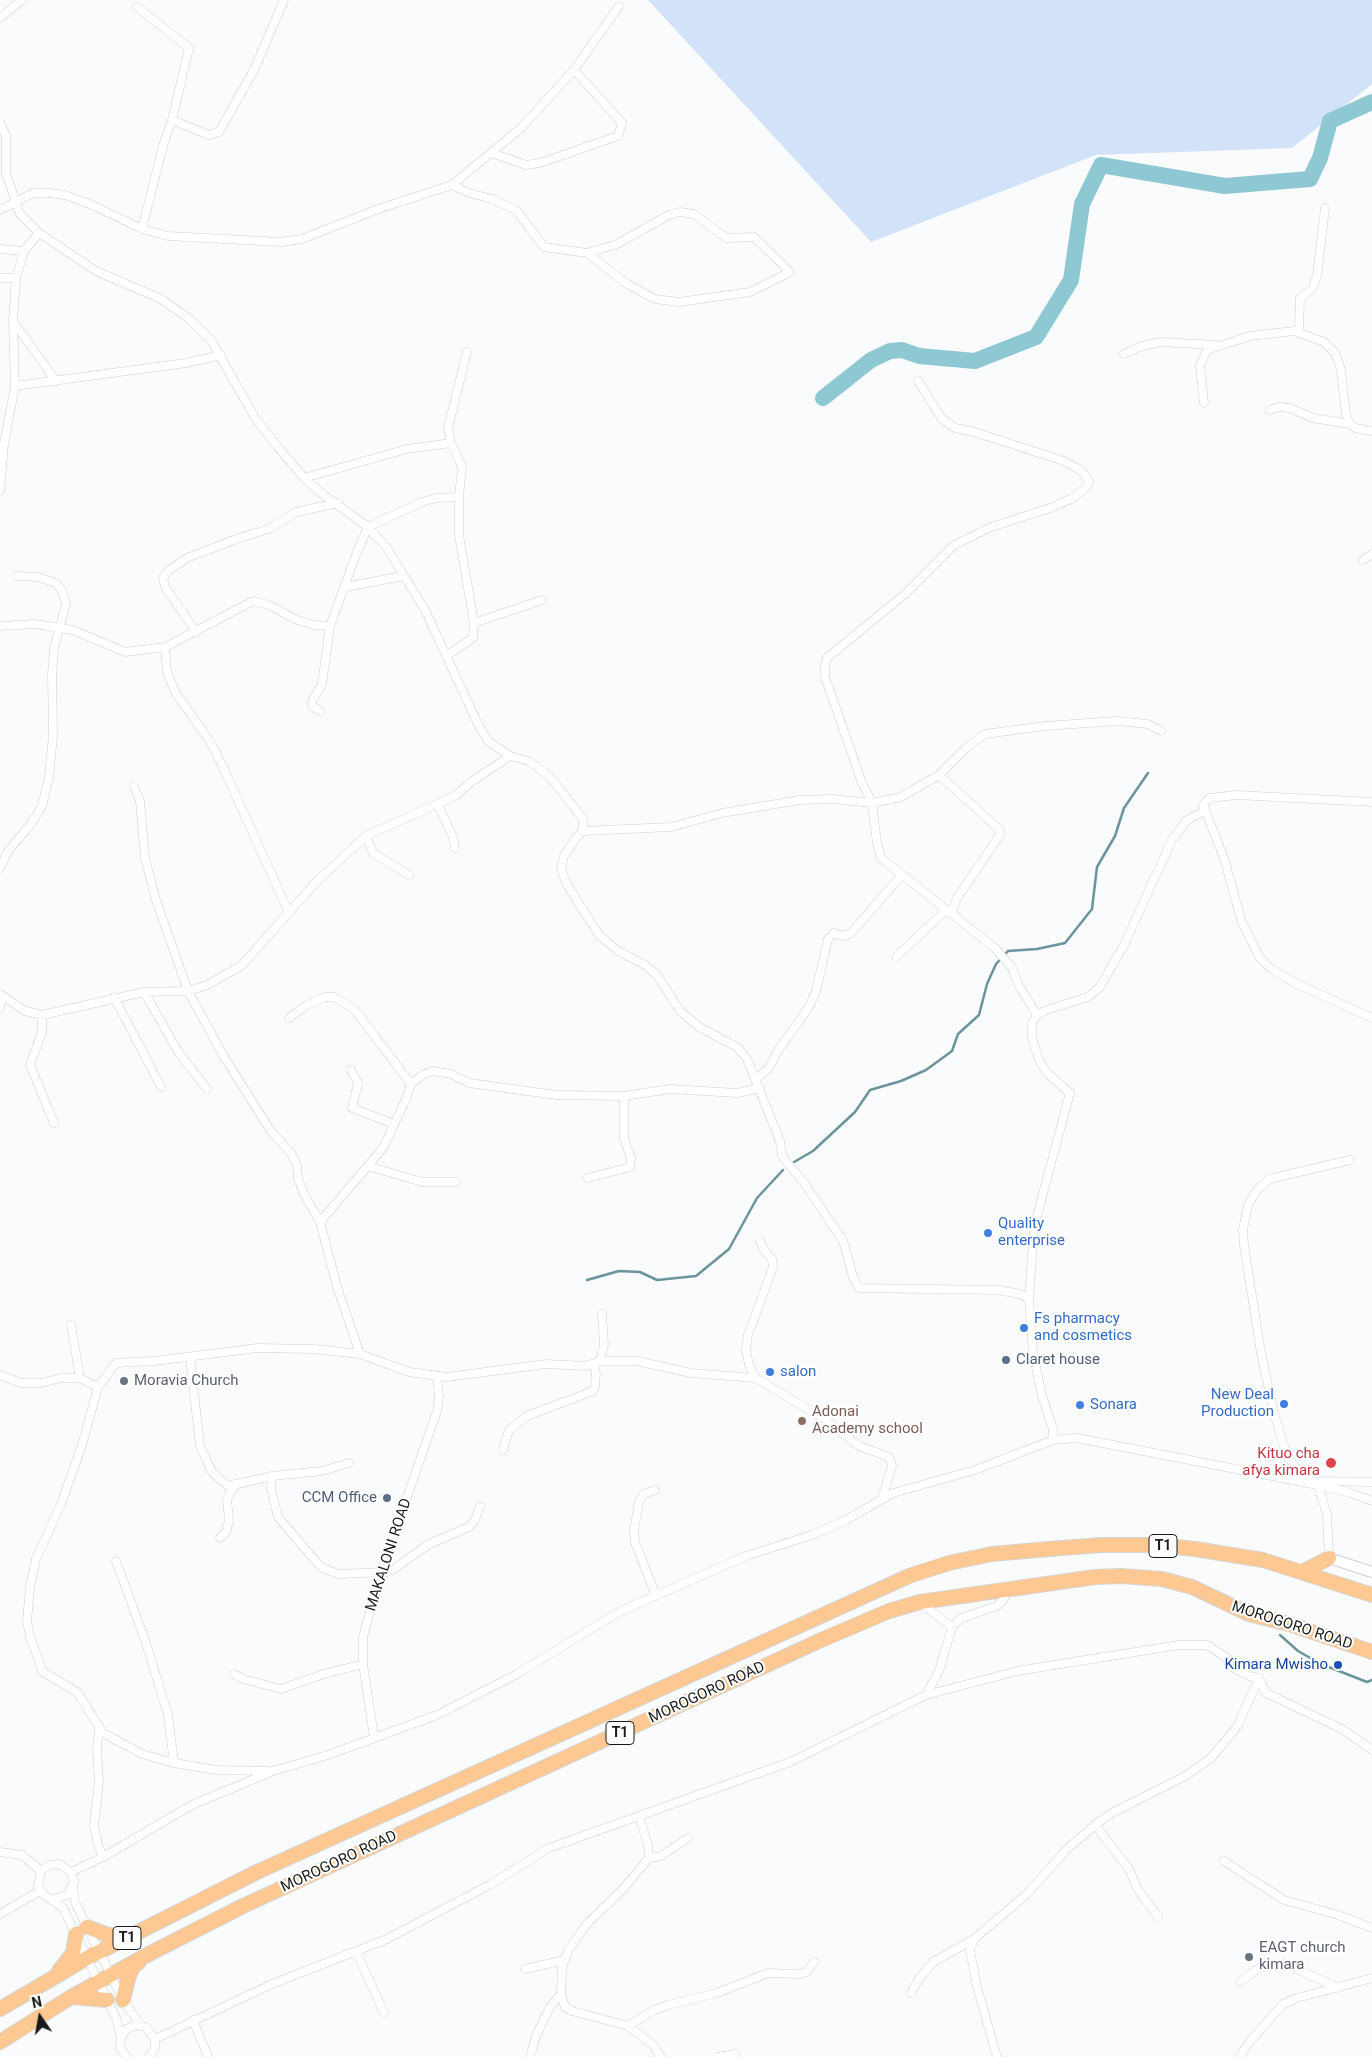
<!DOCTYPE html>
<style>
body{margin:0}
#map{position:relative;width:1372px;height:2057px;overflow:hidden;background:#fafbfc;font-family:Roboto,sans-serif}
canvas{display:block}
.north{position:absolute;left:15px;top:1992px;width:50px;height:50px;-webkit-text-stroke:4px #fff;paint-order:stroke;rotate:348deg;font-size:14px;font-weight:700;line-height:20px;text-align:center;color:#191a1a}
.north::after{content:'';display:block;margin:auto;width:18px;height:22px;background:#191a1a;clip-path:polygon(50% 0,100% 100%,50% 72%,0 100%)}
</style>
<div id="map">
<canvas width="1372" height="2057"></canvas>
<div class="north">N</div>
</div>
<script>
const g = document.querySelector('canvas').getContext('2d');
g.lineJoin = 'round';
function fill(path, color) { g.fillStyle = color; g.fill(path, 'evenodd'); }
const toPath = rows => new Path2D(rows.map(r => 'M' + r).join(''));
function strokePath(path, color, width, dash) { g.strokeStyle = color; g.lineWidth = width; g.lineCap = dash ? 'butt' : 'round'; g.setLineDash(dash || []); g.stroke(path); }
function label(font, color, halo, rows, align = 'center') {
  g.font = font + ' Roboto,sans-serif'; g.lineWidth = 4; g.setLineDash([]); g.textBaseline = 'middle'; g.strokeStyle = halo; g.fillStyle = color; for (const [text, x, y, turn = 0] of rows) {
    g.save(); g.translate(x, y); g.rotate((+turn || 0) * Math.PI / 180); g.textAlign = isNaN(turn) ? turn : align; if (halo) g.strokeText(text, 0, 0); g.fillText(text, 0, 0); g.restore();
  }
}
fill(toPath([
 [648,0,1372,0,1372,84,1292,148,1096,155,871,242]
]), '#d2e3f9');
strokePath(toPath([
 [794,1162,813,1151,855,1112,870,1090,901,1081,926,1070,952,1051,958,1034,979,1015,987,984,996,964,1008,951,1037,949,1065,943,1092,909,1097,867,1115,836,1124,808,1148,773],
 [587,1280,619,1271,640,1272,657,1280,696,1276,729,1249,757,1198,783,1170],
 [1280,1635,1298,1651,1321,1664,1367,1682,1372,1680]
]), '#6b949c', 2.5);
strokePath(toPath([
 [823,398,871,360,890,351,902,350,919,356,975,361,1036,337,1071,280,1082,204,1101,165,1225,186,1310,179,1320,158,1330,121,1372,102]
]), '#8ec9d3', 16);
const minor = toPath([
 [137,7,189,48,172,120,163,146,142,229],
 [0,18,22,0],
 [172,120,209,135,219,132,254,70,284,0],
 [0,123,6,136,6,174,20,214,39,233,96,271,161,299,187,317,211,340,255,418,277,446,304,478,321,493,368,527,387,548,425,610,477,722,488,741,510,756,529,761,551,778,583,819,583,831],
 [492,153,526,165,540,163,618,136,622,123,574,70],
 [452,185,469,193,492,199,516,210,544,247,587,253,627,284,655,299,679,302,750,292,790,272,754,237,726,238,694,214,680,212,669,215,617,244,587,253],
 [0,210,33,193,48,193,65,195,92,205,142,229,168,236,281,242,302,239,378,209,452,185,521,128,574,70,619,6],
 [0,249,24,251],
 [0,278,16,278],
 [13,321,56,381],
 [1299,332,1300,298,1312,289,1317,276,1325,208],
 [1124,354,1139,347,1160,342,1216,345],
 [918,381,942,419,955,428,974,432,1064,461,1082,471,1089,481,1087,487,1071,499,1050,508,991,527,954,545,905,594,827,658,825,665,825,677,831,694,862,783,872,803,877,843,881,858,995,948,1012,968,1018,984,1037,1015],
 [15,386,186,363,221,355],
 [1204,403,1200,366,1207,350,1250,336,1294,331,1324,342,1335,353,1341,370,1346,415,1350,424,1355,428,1372,431],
 [1270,410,1279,407,1290,408,1313,418,1350,424],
 [304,478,407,449,451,443],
 [0,491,4,444,15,386,13,321,16,278,24,251,39,233],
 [1363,560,1372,554],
 [345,587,403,576],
 [474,623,542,600],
 [0,626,35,624,73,630,125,652,165,647,253,601,269,605,297,620,314,625,330,626],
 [196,632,165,587,163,578,169,570,187,558,239,538,269,529,296,512,338,503],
 [165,647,167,672,175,692,211,743,223,767,289,913],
 [446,656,473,638,474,623,459,535,459,497,462,467,451,443,448,428,467,352],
 [320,711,313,707,312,701,322,684,330,626,357,552,368,527,422,502,437,498,459,497],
 [939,775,999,829,1000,835,957,898,951,914],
 [134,787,140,801,145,858,156,900,188,991,223,1055,270,1130,291,1153,297,1165,298,1179,304,1194,320,1222,338,1290,360,1354],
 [1372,802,1236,795,1210,798,1203,805,1224,858,1242,923,1260,958,1270,968,1295,983,1372,1018],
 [438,805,453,837,455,848],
 [366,836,373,853,409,875],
 [0,868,8,851,31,824,42,806,49,777,53,735,52,674,54,648,66,604,62,591,56,583,38,577,17,576],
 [896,957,946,910],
 [144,992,179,1053,207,1089],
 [0,994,25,1011,42,1015,144,992,188,991,205,986,241,966,318,880,366,836,455,796,471,782,510,756],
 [114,997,161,1087],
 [0,1008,2,996],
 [42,1015,42,1032,30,1065,54,1123],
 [289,1018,307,1005,325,997,334,997,355,1010,411,1084],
 [351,1070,358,1083,352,1108,394,1124],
 [756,1079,769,1068,777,1052,809,1007,816,991,828,939,834,933,843,936,851,933,901,876],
 [1350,1160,1269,1179,1257,1190,1248,1205,1243,1229,1244,1245,1261,1353,1274,1413,1287,1456,1302,1475,1312,1481,1372,1482],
 [368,1166,422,1182,456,1182],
 [588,1178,630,1167,631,1158,624,1138,624,1096],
 [320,1222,383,1148,406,1099,411,1084,422,1075,433,1071,451,1074,469,1083,556,1095,624,1096,670,1089,737,1093,760,1088],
 [1029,1299,1034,1227,1070,1093,1047,1073,1039,1060,1032,1038,1032,1023,1037,1015,1046,1010,1088,997,1100,987,1124,945,1172,840,1187,820,1204,811],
 [71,1325,80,1378],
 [190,1357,200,1446,212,1472,228,1486,272,1476,322,1471,349,1463],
 [600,1361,604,1345,602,1314],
 [0,1375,21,1383,42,1383,61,1378,80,1378,98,1387,82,1445,61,1504,36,1559,30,1587,27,1621,30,1637,43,1672,77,1692,103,1733,142,1754,174,1763,216,1770,268,1771],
 [756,1378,749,1365,746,1350,748,1335,773,1267,772,1259,764,1250,760,1241],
 [98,1387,116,1363,155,1361,257,1348,314,1349,360,1354,409,1372,447,1377,546,1364,586,1366,600,1361,637,1361,691,1373,756,1378,824,1419,859,1446,889,1457,892,1466,882,1499],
 [1053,1440,1053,1429,1042,1396,1033,1353,1029,1299,1020,1294,998,1290,859,1288,853,1277,843,1241,804,1183,782,1156,780,1141,747,1059,737,1047,699,1027,680,1011,657,975,645,965,618,951,599,935,566,883,561,868,564,856,576,838,583,831,671,827,722,813,800,800,832,799,872,803,901,797,939,775,966,748,985,734,1045,726,1117,721,1148,724,1161,731],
 [503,1450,509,1430,527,1416,593,1391,595,1386,596,1373,594,1364],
 [272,1476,271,1489,278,1517,318,1564,323,1568,338,1574,387,1572,394,1569,429,1544,469,1527,475,1520,480,1506],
 [1317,1482,1327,1514,1329,1558],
 [655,1490,644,1494,639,1501,634,1531,635,1542,656,1596],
 [220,1538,226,1532,229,1521,227,1499,235,1484],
 [116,1561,146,1643,168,1715,174,1763],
 [921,1603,952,1627],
 [234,1674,243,1679,281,1689,324,1674,363,1664],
 [1259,1678,1266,1693,1342,1729,1372,1750],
 [926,1695,939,1671,952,1627,961,1618,997,1606,1004,1599,1006,1589],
 [99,1729,97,1749,99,1781,94,1826,98,1845,103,1857],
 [374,1737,363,1664,363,1637,381,1572,437,1411,439,1396,437,1376],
 [639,1816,648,1845,649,1858,623,1889,586,1925,569,1949,562,1967,561,1994,565,2007,572,2011,628,2026,653,2045,661,2057],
 [1095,1825,1129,1869,1138,1890,1158,1917],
 [0,1852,22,1855,41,1871],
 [649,1858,661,1856,688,1838],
 [1224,1861,1284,1900,1338,1915,1372,1928],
 [71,1872,103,1857,192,1805,273,1771,328,1755,437,1715,517,1674,619,1612,650,1598,746,1556,812,1535,846,1520,893,1493,975,1470,1053,1440,1077,1438,1318,1485,1351,1493,1372,1501],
 [73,1887,75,1902,87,1927,123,2000,141,2026],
 [53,1899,67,1895,74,1882,71,1872,59,1864,49,1865,41,1871,38,1886,44,1895,63,1908,116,2018,121,2038],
 [0,1914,40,1891],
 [356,1951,384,2013],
 [525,1969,565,1960],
 [1240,1982,1259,1968,1284,1963,1338,1988],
 [911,1993,919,1979,933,1962,974,1939],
 [193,2020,208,2057],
 [628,2026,654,2010,668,2005,717,1993,768,1973,800,1974,807,1972,814,1962],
 [155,2039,272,1984,387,1939,491,1884,549,1848,790,1762,926,1695,1017,1671,1179,1645,1207,1645,1227,1658,1235,1669,1249,1676,1259,1678],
 [127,2057,120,2048,121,2038,126,2029,136,2025,146,2027,155,2039,155,2049,149,2057],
 [530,2057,536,2036,550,2007,561,1994],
 [718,2057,735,2054],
 [997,2057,977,1987,970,1950,974,1939,1027,1894,1066,1850,1095,1825,1110,1814,1187,1775,1211,1758,1237,1727,1259,1678],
 [1240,2057,1247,2045,1283,2004,1297,1998,1372,1978]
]);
const tertiary = toPath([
 [1329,1558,1372,1572]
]);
const trunk = toPath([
 [1302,1572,1329,1558],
 [87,1927,108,1935,128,1935],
 [59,1971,73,1953,76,1934],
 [73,1997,107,2000],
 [123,2000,128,1979,132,1968,139,1962],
 [0,2009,87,1958,257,1872,909,1576,949,1563,992,1554,1049,1549,1101,1545,1155,1545,1195,1549,1263,1560,1372,1595],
 [0,2042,71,1997,145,1956,243,1906,819,1641,889,1611,920,1602,1095,1577,1122,1576,1162,1579,1192,1587,1249,1614,1289,1624,1372,1652]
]);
strokePath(minor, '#cfd0d2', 9);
strokePath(tertiary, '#cfd0d2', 12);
strokePath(trunk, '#d6d6d6', 16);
strokePath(minor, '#fff', 8);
strokePath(tertiary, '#fff', 10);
strokePath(trunk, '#fec893', 14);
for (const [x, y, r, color] of [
 [988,1233,5,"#3f7fe0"],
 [1024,1328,5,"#3f7fe0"],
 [1006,1360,5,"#5c6f8a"],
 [770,1372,5,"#3f7fe0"],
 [124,1381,5,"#6b7280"],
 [1284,1404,5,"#3f7fe0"],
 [1080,1405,5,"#3f7fe0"],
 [802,1421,5,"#8d6e63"],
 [1331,1463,6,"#e0444e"],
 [387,1498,5,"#5c6f8a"],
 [1338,1665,5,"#1a4fb4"],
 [1249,1957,5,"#6b7280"]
]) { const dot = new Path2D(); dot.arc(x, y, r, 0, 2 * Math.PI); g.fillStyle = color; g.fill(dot); strokePath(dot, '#fff', 2); }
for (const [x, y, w] of [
 [1163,1546,28],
 [620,1733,28],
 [127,1938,28]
]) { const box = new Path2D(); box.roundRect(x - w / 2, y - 11.5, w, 23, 4); g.fillStyle = '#fff'; g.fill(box); strokePath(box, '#191a1a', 1); }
label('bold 14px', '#191a1a', null, [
 ["T1",1163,1546],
 ["T1",620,1733],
 ["T1",127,1938]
]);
label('15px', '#366cbe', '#fff', [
 ["Quality",998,1224],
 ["enterprise",998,1241],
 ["Fs pharmacy",1034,1319],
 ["and cosmetics",1034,1336],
 ["salon",780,1372],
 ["New Deal",1274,1395,"right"],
 ["Production",1274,1412,"right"],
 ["Sonara",1090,1405]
], 'left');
label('15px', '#4e5e75', '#fff', [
 ["Claret house",1016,1360],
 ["CCM Office",377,1498,"right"]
], 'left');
label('15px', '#5b616d', '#fff', [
 ["Moravia Church",134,1381],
 ["EAGT church",1259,1948],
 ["kimara",1259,1965]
], 'left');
label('15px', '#785e54', '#fff', [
 ["Adonai",812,1412],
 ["Academy school",812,1429]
], 'left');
label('15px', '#be3a42', '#fff', [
 ["Kituo cha",1320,1454],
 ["afya kimara",1320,1471]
], 'right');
label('15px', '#191a1a', '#fff', [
 ["MAKALONI ROAD",389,1555,-72],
 ["MOROGORO ROAD",1292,1626,18],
 ["MOROGORO ROAD",707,1693,-25],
 ["MOROGORO ROAD",339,1862,-25]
]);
label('15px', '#164399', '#fff', [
 ["Kimara Mwisho",1328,1665]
], 'right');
</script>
